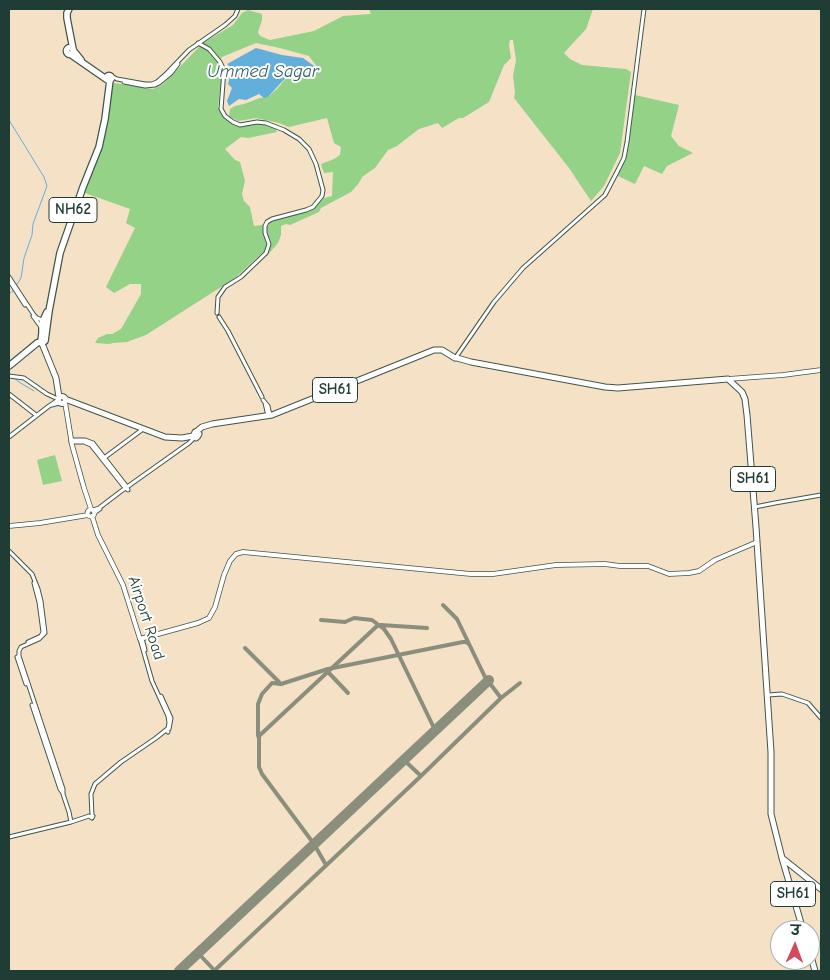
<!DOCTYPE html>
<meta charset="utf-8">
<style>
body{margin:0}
#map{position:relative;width:830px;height:980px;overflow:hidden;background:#f4e1c6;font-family:"Comic Neue","Playpen Sans Deva",sans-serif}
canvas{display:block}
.frame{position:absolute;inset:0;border:10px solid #1f3d34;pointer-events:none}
.north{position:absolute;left:770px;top:920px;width:50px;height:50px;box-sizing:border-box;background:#fff;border:1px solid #a5b1ae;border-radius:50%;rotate:2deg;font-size:14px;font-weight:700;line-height:20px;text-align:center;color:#1f3d34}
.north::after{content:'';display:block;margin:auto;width:18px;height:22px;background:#d1495b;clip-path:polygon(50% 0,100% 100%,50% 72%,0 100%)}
</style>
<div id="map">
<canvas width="830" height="980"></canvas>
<div class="frame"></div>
<div class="north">उ</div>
</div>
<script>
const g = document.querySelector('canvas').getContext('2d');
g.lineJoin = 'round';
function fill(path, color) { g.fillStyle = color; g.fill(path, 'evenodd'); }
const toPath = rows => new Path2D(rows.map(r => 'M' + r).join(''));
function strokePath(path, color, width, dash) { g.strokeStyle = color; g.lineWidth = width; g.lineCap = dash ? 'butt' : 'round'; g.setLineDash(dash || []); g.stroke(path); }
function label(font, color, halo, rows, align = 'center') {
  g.font = font + ' "Comic Neue",sans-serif'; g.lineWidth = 4; g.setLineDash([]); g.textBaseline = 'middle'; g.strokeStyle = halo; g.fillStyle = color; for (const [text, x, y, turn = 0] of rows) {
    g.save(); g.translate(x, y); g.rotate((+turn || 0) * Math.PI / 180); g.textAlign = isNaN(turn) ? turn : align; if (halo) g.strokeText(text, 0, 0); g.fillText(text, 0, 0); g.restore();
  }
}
fill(toPath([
 [369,9,593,9,586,29,564,53,570,59,582,65,626,69,631,72,620,153,604,186,591,201,569,168,514,98,515,92,513,76,516,60,513,40,510,40,509,45,511,58,504,65,489,102,463,118,459,118,442,128,438,123,419,129,397,146,388,150,375,168,362,177,359,183,351,192,321,208,319,212,290,225,286,224,281,226,281,235,278,243,267,256,263,252,235,278,146,335,127,342,113,343,109,344,95,343,98,338,107,334,112,334,121,329,141,294,141,284,130,284,114,293,106,287,135,228,126,223,130,209,85,193,102,145,112,86,114,83,153,89,162,85,203,43,233,25,242,13,248,10,262,14,262,20,258,32,260,36,270,40,314,31,343,16,371,14],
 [256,43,280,48,309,56,318,68,315,73,286,78,277,89,268,97,260,98,244,104,235,106,230,109,229,116,238,121,256,118,279,123,289,127,327,118,334,143,341,147,340,155,334,159,321,164,324,173,333,172,332,196,321,199,313,208,274,220,269,224,254,226,250,207,244,201,242,194,245,181,240,162,235,160,225,149,241,137,248,138,277,132,274,126,261,124,236,125,228,121,220,112,218,107,221,81,221,69,219,63,222,57],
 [635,95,679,105,671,136,679,146,693,153,667,166,662,174,644,166,635,184,618,176,627,155,629,145],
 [55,455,62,481,43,485,37,460]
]), '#94d288');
fill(toPath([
 [256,48,282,55,303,58,317,68,314,72,296,76,288,75,268,97,264,98,259,94,246,100,239,99,229,106,227,101,232,88,228,84,230,76,230,67,227,64]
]), '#62afdb');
strokePath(toPath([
 [9,120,44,177,47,186,33,224,32,235,24,258,21,278,16,286],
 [9,294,14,290],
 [14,378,19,382,34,391]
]), '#62afdb', 1);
strokePath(toPath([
 [443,605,457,619,485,677,501,698],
 [321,620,345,622,354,618,372,620,384,629,391,639,435,730],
 [245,648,279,682],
 [328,672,348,693],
 [258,736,258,704,262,694,272,683,281,684,328,669,463,642,466,642,469,644],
 [404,760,421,776],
 [326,865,314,844,262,774,259,767,259,736,377,626,381,625,427,628],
 [198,953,215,971],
 [214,971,421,776,501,698,520,683]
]), '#8a8f7d', 4);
strokePath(toPath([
 [179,971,489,680]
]), '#8a8f7d', 10);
const tertiary = toPath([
 [198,43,209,49,220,62,224,70,221,109,225,116,233,122,240,125,257,122,266,123,284,130,299,139,309,149,316,164,323,190,322,196,313,207,306,210,272,219,267,222,265,226,265,233,269,244,266,253,241,277,225,287,218,297,217,313],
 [111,76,117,79,145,84,152,84,157,82,165,75,189,50,225,25,235,16,238,9],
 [124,82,145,86,155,85,159,83,171,73,178,64],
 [9,277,34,315,37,318,42,320],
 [9,280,25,305],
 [33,316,41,327],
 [219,317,228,331,262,397],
 [456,357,494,302,523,268,605,195,618,170,624,158,627,142,644,9],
 [9,376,24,378,47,394,58,399],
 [9,394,36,415],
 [263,400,268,406,270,415],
 [265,403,268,416],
 [52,405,59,403],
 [9,437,49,406,58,400],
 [71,440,85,440,93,443,127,487,128,490,125,488,91,445,84,442,71,442],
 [104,458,143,429],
 [755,507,775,503,821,495],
 [93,510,99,508,120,492,189,443,195,437],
 [94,513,100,509],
 [9,551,32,574,38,589,41,601,45,633,39,639,21,647,19,651,19,656,63,789,63,794,69,812,71,822],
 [142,638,145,650],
 [140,639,152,681,168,716,169,723,168,728,166,730,168,732],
 [28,642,41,636,43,632,39,602,34,583],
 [17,657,26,684],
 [768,695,782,694,808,703,821,718],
 [161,696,171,718,169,729],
 [32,705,60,789,63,793],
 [92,815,91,794,95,784,121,762,156,738,166,730],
 [9,837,71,822,89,816,92,818,93,816]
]);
const secondary = toPath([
 [728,379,783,375,821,370],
 [65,402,72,445,84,488,91,509],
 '87.5 513a3.5 3.5 0 1 1 7 0a3.5 3.5 0 1 1-7 0Z',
 [92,516,98,535,123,585,140,639,198,623,209,618,215,607,224,575,230,561,236,554,243,552,471,574,493,574,556,565,605,564,620,566,648,566,669,574,689,573,699,571,715,560,757,542],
 [9,526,40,523,88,515]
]);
const primary = toPath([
 [41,341,56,378,59,397],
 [457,358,471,362,605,387,618,388,728,379,742,392,745,399,747,415,756,527,771,752,771,814,782,858,803,930],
 '58.5 400a3.5 3.5 0 1 1 7 0a3.5 3.5 0 1 1-7 0Z',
 [65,399,165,437,182,438,193,436,196,438,198,436,199,434,195,432,193,436],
 [196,432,202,427,212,424,272,415,434,350,442,350,455,358],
 [782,858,821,889],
 [810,953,815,971]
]);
const trunk = toPath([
 [69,9,67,13,67,18,73,49],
 '66.5 51a3.5 3.5 0 1 1 7 0a3.5 3.5 0 1 1-7 0Z',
 [73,50,81,60],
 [70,54,106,79],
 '106.5 78a2.5 2.5 0 1 1 5 0a2.5 2.5 0 1 1-5 0Z',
 [41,341,42,333,42,323,47,312],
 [9,366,37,343,45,341,49,311,60,253,83,187,99,147,105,119,110,80]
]);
strokePath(tertiary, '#3f564a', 5);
strokePath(secondary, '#3f564a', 5.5);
strokePath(primary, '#3f564a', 7);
strokePath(trunk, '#3f564a', 8);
strokePath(tertiary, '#fff', 3);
strokePath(secondary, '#fff', 4);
strokePath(primary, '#fff', 5);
strokePath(trunk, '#fff', 5.5);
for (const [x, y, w] of [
 [73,210,48],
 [335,390,45],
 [753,479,45],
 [793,894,45]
]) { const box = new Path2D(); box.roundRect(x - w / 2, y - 12.5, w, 25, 4); g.fillStyle = '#fff'; g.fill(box); strokePath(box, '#1f3d34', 1); }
label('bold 15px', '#1f3d34', null, [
 ["NH62",73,210],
 ["SH61",335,390],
 ["SH61",753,479],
 ["SH61",793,894]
]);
label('16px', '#1f3d34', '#fff', [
 ["Airport Road",146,618,72]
]);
label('italic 18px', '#335f66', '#fff', [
 ["Ummed Sagar",263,72]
]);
</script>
